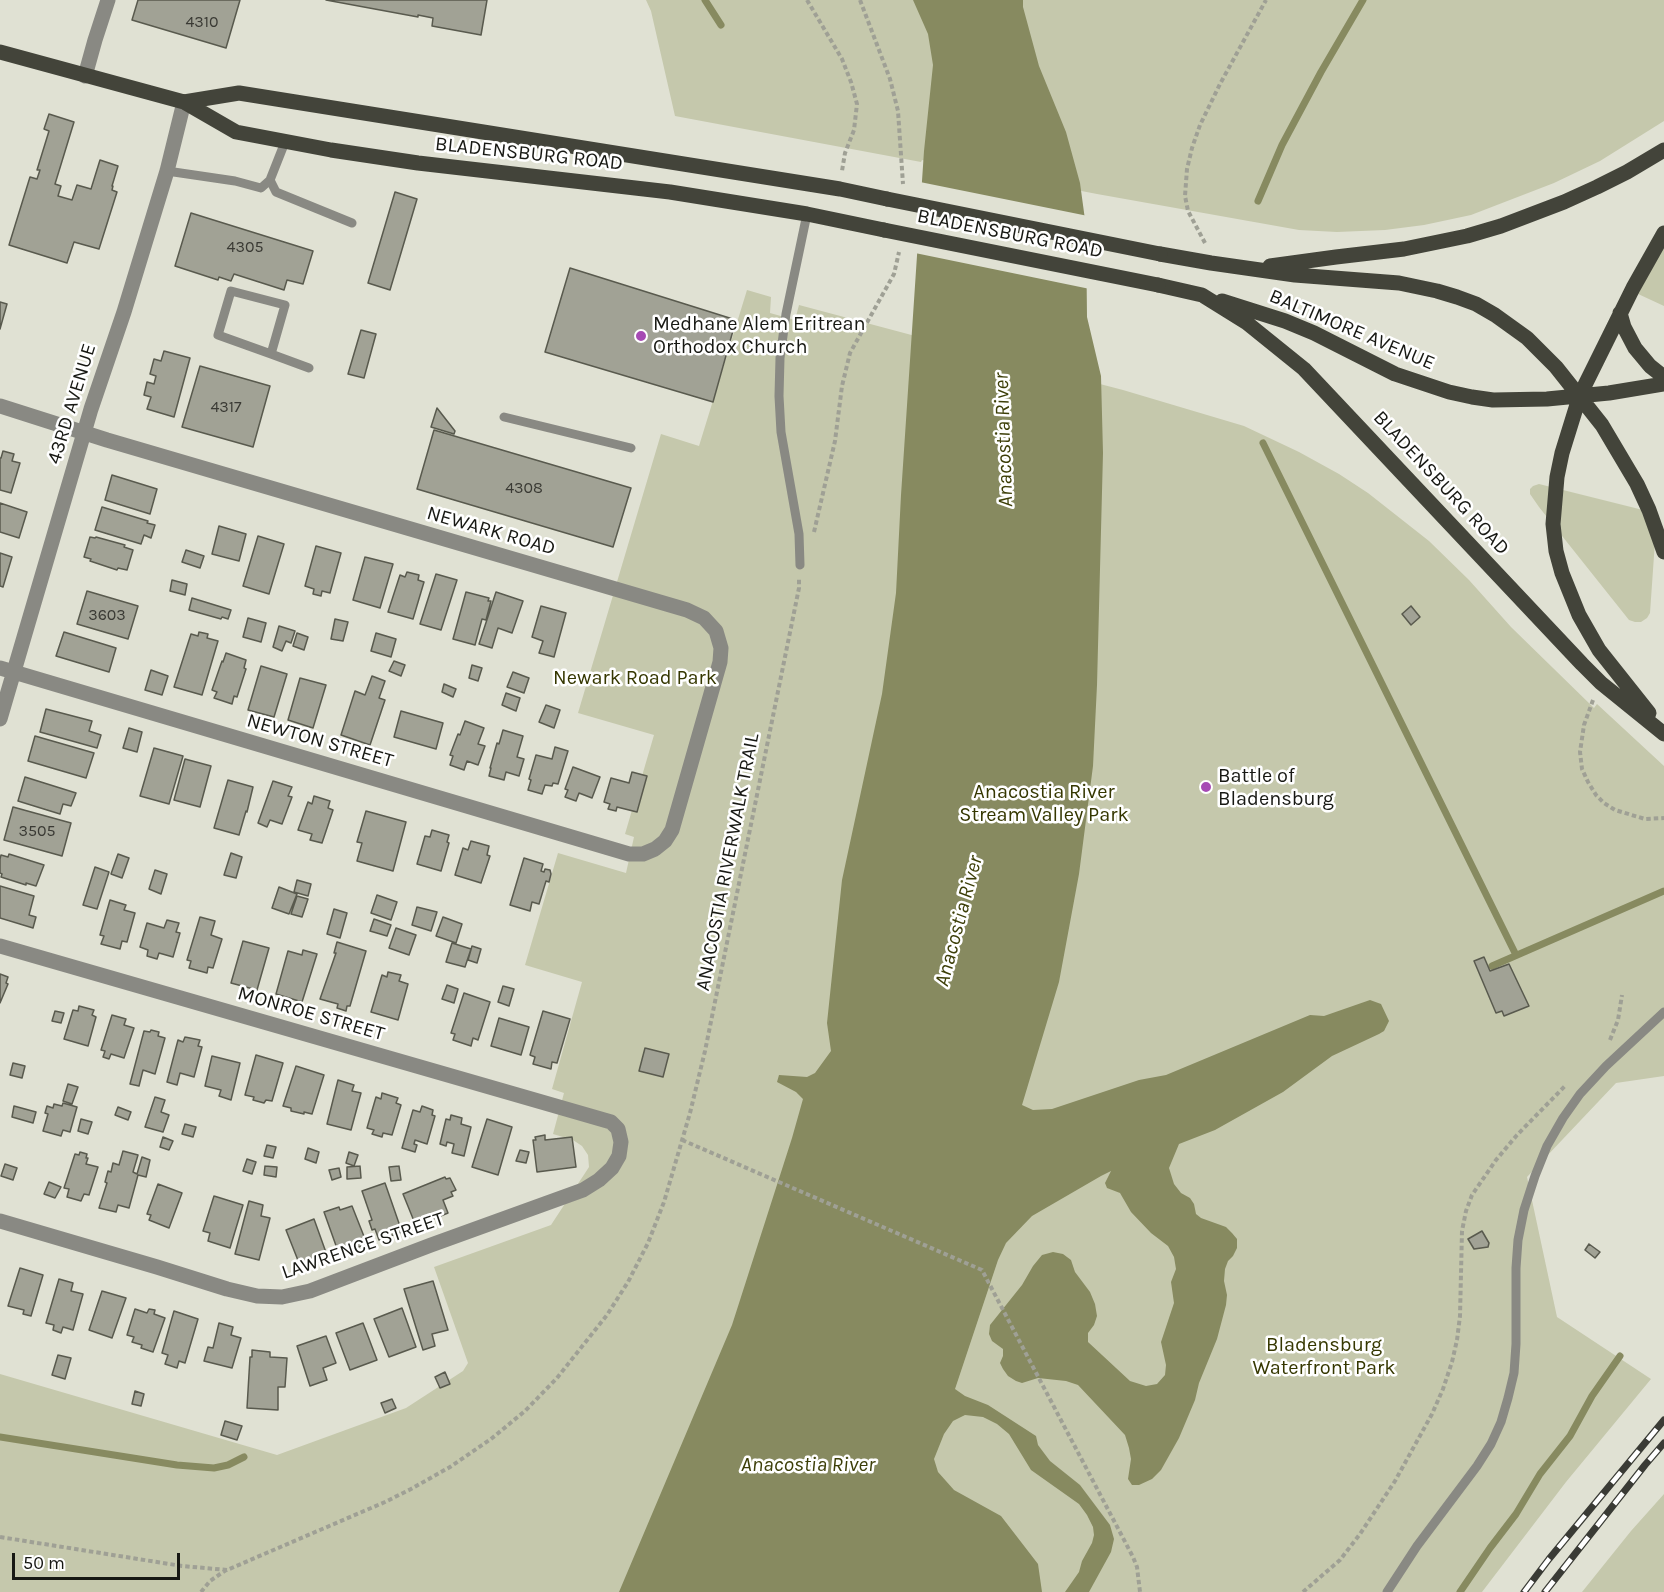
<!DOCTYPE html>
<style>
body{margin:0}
#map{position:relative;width:1664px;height:1592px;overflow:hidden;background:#e0e1d3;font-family:Karla,sans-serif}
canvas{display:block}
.scale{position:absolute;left:12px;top:1553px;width:168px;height:27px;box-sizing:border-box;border:3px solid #171813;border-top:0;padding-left:8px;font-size:18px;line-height:21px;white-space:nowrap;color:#171813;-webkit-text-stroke:4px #fff;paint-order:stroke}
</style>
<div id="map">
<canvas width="1664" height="1592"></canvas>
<div class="scale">50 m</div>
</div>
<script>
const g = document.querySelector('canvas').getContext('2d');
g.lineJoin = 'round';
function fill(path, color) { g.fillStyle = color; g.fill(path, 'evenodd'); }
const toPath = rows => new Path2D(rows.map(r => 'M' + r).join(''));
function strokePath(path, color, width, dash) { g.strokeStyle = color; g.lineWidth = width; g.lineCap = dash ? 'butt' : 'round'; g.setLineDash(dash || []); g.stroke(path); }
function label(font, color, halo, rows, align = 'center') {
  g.font = font + ' Karla,sans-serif'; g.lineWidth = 5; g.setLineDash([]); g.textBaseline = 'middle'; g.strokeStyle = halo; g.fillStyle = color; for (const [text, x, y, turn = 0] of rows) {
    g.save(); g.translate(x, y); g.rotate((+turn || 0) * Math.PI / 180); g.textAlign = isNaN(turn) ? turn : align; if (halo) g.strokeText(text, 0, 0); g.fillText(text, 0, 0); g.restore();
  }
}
fill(toPath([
 [646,0,1664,0,1664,121,1600,161,1554,183,1471,215,1424,225,1385,230,1337,232,1299,230,1097,194,922,160,921,162,675,116,651,11],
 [1664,246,1664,306,1636,293],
 [747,290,771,297,770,313,795,320,799,305,1099,385,1100,384,1123,390,1244,426,1299,452,1339,474,1368,493,1429,541,1469,580,1511,627,1594,708,1597,704,1664,766,1664,1076,1616,1083,1527,1177,1557,1317,1651,1379,1566,1482,1482,1592,0,1592,0,1374,277,1455,406,1408,463,1371,468,1363,434,1267,551,1225,589,1167,588,1155,582,1146,573,1140,553,1134,564,1093,552,1089,582,982,525,965,558,853,626,873,634,837,625,834,654,735,578,713,661,434,699,446],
 [1539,484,1643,510,1656,527,1650,613,1647,618,1641,622,1635,622,1629,620,1539,507,1530,494,1530,489,1533,486],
 [1664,1494,1664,1592,1582,1592,1631,1531]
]), '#c5c8ac');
fill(toPath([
 [913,0,1023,0,1023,7,1039,66,1066,132,1080,183,1086,227,1087,317,1101,376,1103,453,1097,685,1093,766,1079,874,1059,982,1022,1105,1033,1110,1052,1109,1139,1080,1166,1075,1310,1015,1324,1016,1370,1000,1381,1004,1389,1021,1384,1031,1379,1034,1332,1056,1283,1092,1215,1130,1179,1144,1169,1168,1174,1184,1181,1193,1190,1198,1194,1204,1196,1214,1201,1218,1226,1227,1232,1233,1237,1239,1237,1248,1233,1256,1228,1261,1225,1269,1224,1281,1227,1295,1226,1305,1217,1339,1199,1383,1195,1400,1179,1438,1161,1470,1152,1479,1139,1485,1132,1485,1128,1479,1131,1459,1129,1448,1125,1435,1078,1385,1066,1381,1038,1378,1022,1383,1016,1381,1008,1376,1003,1369,1000,1363,1003,1356,1003,1349,992,1341,989,1334,990,1325,1022,1285,1033,1266,1042,1255,1053,1252,1063,1254,1071,1260,1075,1272,1090,1292,1095,1304,1097,1316,1094,1325,1088,1333,1088,1342,1130,1381,1146,1386,1157,1384,1165,1375,1166,1365,1161,1342,1174,1303,1171,1282,1176,1269,1174,1257,1168,1246,1151,1233,1131,1212,1120,1193,1107,1188,1105,1183,1111,1171,1101,1176,1032,1216,1006,1243,998,1260,955,1389,965,1396,988,1405,1036,1436,1038,1445,1050,1461,1080,1485,1110,1525,1114,1539,1111,1552,1089,1592,1065,1592,1079,1572,1082,1561,1092,1543,1094,1535,1093,1527,1087,1515,1079,1504,1031,1470,1009,1434,997,1424,983,1417,965,1415,953,1421,944,1434,934,1459,938,1472,954,1490,1001,1516,1038,1564,1042,1592,619,1592,732,1325,792,1138,803,1099,796,1092,777,1082,779,1075,807,1077,815,1073,831,1051,827,1023,842,880,882,694,896,593,901,495,924,151,933,65,928,34]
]), '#878a60');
fill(toPath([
 [920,182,1088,216,1089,227,1090,289,915,253]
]), '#e0e1d3');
strokePath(toPath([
 [705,0,721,25],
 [1258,201,1282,145,1321,72,1363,0],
 [1263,443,1516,955],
 [1492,966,1664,891],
 [0,1437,177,1465,214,1468,228,1465,244,1457],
 [1460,1592,1490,1548,1516,1514,1540,1474,1570,1436,1592,1396,1620,1356]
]), '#878a60', 7);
const building = toPath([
 [138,0,240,0,226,48,132,20,138,0],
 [326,0,487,0,481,35,432,26,433,18,418,15,418,17,326,0],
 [49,114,74,122,55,184,61,186,58,196,72,200,77,185,91,189,100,160,118,166,112,186,113,186,112,190,117,192,99,249,74,242,67,263,9,245,30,177,37,179,40,170,37,170,49,131,44,129,49,114],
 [395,192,417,199,390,290,368,283,395,192],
 [191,213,313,251,303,284,287,280,284,290,234,274,231,281,219,277,218,280,175,266,191,213],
 [570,268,736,320,713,402,545,352,570,268],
 [0,302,7,304,0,329,0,302],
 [361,330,376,334,364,378,348,374,361,330],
 [164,351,190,358,174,417,147,409,151,397,144,395,147,382,154,384,156,376,150,374,154,359,161,361,164,351],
 [200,366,270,386,253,447,182,427,200,366],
 [437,408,455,431,454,434,431,427,437,408],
 [434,430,631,488,613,547,417,489,434,430],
 [3,451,14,454,12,461,20,463,11,493,0,490,0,458,1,458,3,451],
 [112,475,157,489,150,514,105,500,112,475],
 [0,503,27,512,19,538,0,532,0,503],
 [102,507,148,521,147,523,155,525,151,538,144,535,141,544,95,530,102,507],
 [219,526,246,534,239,561,212,554,219,526],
 [258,536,284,544,269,594,243,586,258,536],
 [90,537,95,538,96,537,125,545,124,547,133,550,127,570,118,568,117,570,90,561,91,559,84,557,90,537],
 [316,546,341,553,330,593,322,591,321,596,313,594,314,589,305,586,316,546],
 [186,550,204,556,200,568,182,562,186,550],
 [0,553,12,557,3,587,0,586,0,553],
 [365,557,393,564,380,608,353,600,365,557],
 [407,572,419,575,418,580,424,582,413,619,388,612,400,575,405,577,407,572],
 [436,574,457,580,441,630,420,624,436,574],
 [172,580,187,584,185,595,170,591,172,580],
 [87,591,138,606,128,639,77,624,87,591],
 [466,592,489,598,488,601,491,601,486,620,482,619,475,645,453,639,466,592],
 [496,592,523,601,512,633,498,628,492,648,479,644,496,592],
 [192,598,231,610,228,619,222,617,221,619,189,610,192,598],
 [541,606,566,613,554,657,539,653,543,641,532,637,541,606],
 [1411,606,1420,617,1411,625,1402,614,1411,606],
 [248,618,266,623,261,642,243,637,248,618],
 [335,619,348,622,343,641,331,639,335,619],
 [279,626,295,631,291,643,286,641,282,651,273,647,279,626],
 [64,632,116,648,109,672,56,656,64,632],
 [199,632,208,634,207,638,218,641,202,695,174,687,191,634,198,636,199,632],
 [297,633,308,637,304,650,293,646,297,633],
 [376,633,396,639,391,657,371,651,376,633],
 [226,653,246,660,244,668,246,669,237,697,234,696,232,704,214,698,217,692,212,690,222,661,223,662,226,653],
 [394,661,405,665,401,676,389,671,394,661],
 [472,665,482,668,478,681,469,678,472,665],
 [261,666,287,674,274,717,248,710,261,666],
 [151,670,168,676,162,695,145,690,151,670],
 [513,672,529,678,524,693,507,687,513,672],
 [372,676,385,681,379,698,385,700,370,745,341,735,355,691,365,695,372,676],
 [300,678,326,685,313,728,288,720,300,678],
 [444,684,456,689,453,697,442,692,444,684],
 [506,693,520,698,516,711,502,705,506,693],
 [546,705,560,710,554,728,539,722,546,705],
 [46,709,92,721,89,731,101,735,97,748,40,732,46,709],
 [401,711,443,723,436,749,394,737,401,711],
 [465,721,484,728,478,744,485,746,478,765,467,761,464,770,450,765,453,756,450,755,458,734,460,735,465,721],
 [129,728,142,732,137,752,123,748,129,728],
 [503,730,523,736,517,757,524,759,519,776,506,772,504,780,489,776,491,768,490,768,497,743,499,744,503,730],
 [35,736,94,753,86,778,28,761,35,736],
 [555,747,568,751,558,784,553,783,552,786,545,785,542,794,528,790,531,780,529,779,536,755,552,759,555,747],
 [154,748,183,756,169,804,140,796,154,748],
 [185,759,211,766,200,807,174,800,185,759],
 [573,767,600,777,592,798,579,793,576,801,565,797,568,790,565,789,573,767],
 [632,772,647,776,637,812,617,807,616,811,608,809,610,804,604,802,611,778,629,783,632,772],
 [25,777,76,793,71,806,63,804,60,814,18,801,25,777],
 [228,780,253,787,247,812,246,811,239,835,214,828,228,780],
 [273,781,292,787,288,796,292,797,282,824,270,820,267,827,258,823,273,781],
 [314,796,330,801,328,808,333,810,322,843,310,840,312,834,298,830,308,802,312,804,314,796],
 [13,807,71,823,62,856,4,840,13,807],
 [366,811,406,822,393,871,357,861,362,843,357,842,366,811],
 [432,830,449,835,447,842,449,843,441,871,417,864,425,836,430,837,432,830],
 [471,841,489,846,487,855,490,856,481,883,455,875,463,848,468,850,471,841],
 [231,853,242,857,236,878,224,875,231,853],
 [9,854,44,865,36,886,26,883,26,885,1,877,2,874,0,873,0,859,1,855,8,857,9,854],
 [118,854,129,858,122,878,111,874,118,854],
 [524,858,543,864,541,871,544,872,545,869,550,870,551,874,549,882,546,881,539,904,532,902,530,911,510,905,524,858],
 [95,867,109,872,97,909,83,905,95,867],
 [155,870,167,874,161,894,149,889,155,870],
 [297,880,311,884,308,896,294,892,297,880],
 [0,886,34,896,29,915,36,917,33,928,0,918,0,886],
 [279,887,297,894,289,914,272,908,279,887],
 [377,895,397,902,391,920,371,913,377,895],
 [297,896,308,899,302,917,291,914,297,896],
 [110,900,126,905,124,910,135,913,127,942,122,941,120,949,101,944,104,936,100,935,110,900],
 [417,907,437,912,431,931,412,925,417,907],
 [334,909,347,913,340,938,327,934,334,909],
 [200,917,215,921,211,935,222,939,213,968,208,967,207,973,189,968,191,961,187,960,200,917],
 [443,917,462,924,456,943,436,936,443,917],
 [374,919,391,925,387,936,370,931,374,919],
 [167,920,179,923,176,932,180,933,173,957,159,953,157,959,147,956,148,950,140,947,147,923,164,928,167,920],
 [396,928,416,935,409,955,389,948,396,928],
 [243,941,269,948,257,990,231,983,243,941],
 [337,942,366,951,350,1006,347,1006,346,1011,337,1008,338,1004,320,999,336,953,334,953,337,942],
 [452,943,471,949,465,967,446,962,452,943],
 [472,946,481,949,477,963,468,960,472,946],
 [303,950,317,954,302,1002,276,994,288,951,302,955,303,950],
 [1484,957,1490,971,1509,964,1529,1006,1504,1016,1502,1011,1496,1013,1474,961,1484,957],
 [388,972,401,975,399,981,408,984,398,1020,371,1012,382,975,387,977,388,972],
 [0,974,8,977,6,983,8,984,0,1003,0,974],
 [447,985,458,989,454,1003,442,999,447,985],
 [503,986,514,989,509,1006,498,1002,503,986],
 [464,993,490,1002,478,1040,473,1038,471,1046,453,1040,455,1034,451,1033,464,993],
 [79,1006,94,1010,92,1015,96,1017,88,1046,64,1039,73,1010,78,1011,79,1006],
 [55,1011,64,1013,61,1023,52,1021,55,1011],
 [543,1011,570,1019,557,1063,552,1062,551,1069,533,1064,535,1057,530,1055,543,1011],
 [112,1015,126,1019,124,1025,134,1028,124,1058,111,1054,109,1059,103,1057,105,1051,101,1050,112,1015],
 [499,1018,529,1027,521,1055,491,1046,499,1018],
 [151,1030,159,1032,158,1036,165,1038,155,1074,143,1070,139,1086,130,1084,144,1031,150,1032,151,1030],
 [185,1037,200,1040,198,1046,202,1047,194,1077,180,1073,177,1085,167,1082,178,1040,183,1042,185,1037],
 [645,1048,669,1054,663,1077,639,1071,645,1048],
 [256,1055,283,1063,272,1101,266,1100,264,1103,253,1100,254,1097,245,1095,256,1055],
 [212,1056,240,1063,231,1100,219,1096,221,1090,205,1086,212,1056],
 [13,1063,25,1066,22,1078,10,1075,13,1063],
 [296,1066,324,1075,312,1114,304,1112,304,1114,291,1111,291,1108,283,1106,296,1066],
 [338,1080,354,1085,352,1091,361,1093,351,1130,327,1124,338,1080],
 [68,1084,78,1087,72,1104,63,1101,68,1084],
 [382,1093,398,1098,396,1103,401,1105,392,1135,383,1133,382,1137,372,1134,374,1130,367,1128,376,1097,381,1099,382,1093],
 [155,1097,165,1100,161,1112,169,1115,163,1132,145,1127,155,1097],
 [63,1103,77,1107,70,1132,63,1130,61,1136,43,1131,48,1114,45,1113,47,1106,53,1108,54,1104,62,1106,63,1103],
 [14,1106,36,1112,33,1123,12,1117,14,1106],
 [422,1106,433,1110,432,1115,435,1116,427,1144,415,1140,414,1144,417,1145,415,1152,402,1148,413,1110,420,1112,422,1106],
 [118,1107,131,1112,128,1120,115,1115,118,1107],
 [451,1115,462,1118,461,1124,471,1127,464,1156,452,1153,454,1144,447,1142,446,1146,440,1144,446,1119,450,1120,451,1115],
 [81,1119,92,1122,88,1134,78,1131,81,1119],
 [487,1119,512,1127,498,1175,472,1167,487,1119],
 [185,1124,196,1127,193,1137,182,1134,185,1124],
 [545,1135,545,1140,572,1137,576,1167,537,1172,533,1140,536,1140,535,1137,545,1135],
 [163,1137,173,1141,169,1150,160,1147,163,1137],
 [267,1145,276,1147,273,1158,264,1156,267,1145],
 [308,1148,319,1152,316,1163,305,1159,308,1148],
 [520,1150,529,1152,526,1163,516,1161,520,1150],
 [123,1151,138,1155,133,1172,137,1174,142,1157,150,1160,146,1177,138,1175,129,1208,118,1205,116,1212,99,1208,107,1183,105,1182,108,1171,111,1172,113,1163,119,1165,123,1151],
 [80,1152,87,1154,86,1158,88,1158,86,1164,98,1167,89,1195,84,1194,81,1201,67,1197,69,1189,64,1188,75,1154,79,1155,80,1152],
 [349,1152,358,1155,354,1166,346,1163,349,1152],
 [247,1159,256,1162,252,1174,243,1171,247,1159],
 [5,1164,17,1168,13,1180,1,1176,5,1164],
 [265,1166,277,1167,276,1177,264,1175,265,1166],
 [360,1166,361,1178,347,1179,347,1167,360,1166],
 [399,1166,401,1180,391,1181,389,1167,399,1166],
 [339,1168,341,1177,332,1180,329,1170,339,1168],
 [445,1177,446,1179,450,1178,456,1190,451,1192,453,1196,443,1200,448,1213,416,1226,403,1194,445,1177],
 [49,1182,61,1187,55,1198,44,1194,49,1182],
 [385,1183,402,1232,379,1240,375,1229,372,1230,369,1221,372,1220,362,1191,385,1183],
 [158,1184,182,1193,169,1228,149,1220,151,1215,147,1214,158,1184],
 [214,1196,243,1205,230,1248,208,1241,210,1233,203,1231,214,1196],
 [249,1201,263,1205,261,1216,270,1218,259,1260,235,1254,249,1201],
 [352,1206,367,1244,339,1254,324,1212,339,1207,340,1210,352,1206],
 [314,1219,328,1258,301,1268,286,1230,314,1219],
 [1482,1231,1489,1243,1488,1247,1474,1249,1468,1239,1482,1231],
 [1589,1244,1600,1252,1595,1258,1585,1250,1589,1244],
 [20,1268,43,1275,31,1316,23,1314,24,1310,8,1306,20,1268],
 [59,1279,73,1283,71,1291,83,1294,73,1330,63,1327,61,1333,53,1330,54,1325,46,1323,59,1279],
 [433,1281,448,1330,432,1334,435,1346,423,1350,404,1289,433,1281],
 [102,1291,126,1298,112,1338,89,1330,102,1291],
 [402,1308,416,1347,389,1357,374,1319,402,1308],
 [135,1309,147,1313,149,1309,155,1310,154,1314,165,1318,153,1352,141,1348,142,1345,132,1342,134,1337,127,1335,135,1309],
 [174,1311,198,1319,185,1363,179,1361,177,1368,165,1364,168,1355,162,1353,174,1311],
 [219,1323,233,1327,231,1335,241,1338,232,1368,204,1361,208,1347,213,1348,219,1323],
 [363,1323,377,1360,350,1370,336,1333,363,1323],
 [326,1336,336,1363,323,1368,327,1380,310,1386,297,1346,326,1336],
 [252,1350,270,1352,270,1357,287,1358,285,1387,278,1387,278,1410,247,1408,250,1357,252,1357,252,1350],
 [58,1355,71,1358,65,1379,52,1375,58,1355],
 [445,1372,450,1384,440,1388,435,1377,445,1372],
 [135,1391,144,1394,141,1406,132,1404,135,1391],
 [392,1399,396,1408,385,1413,381,1403,392,1399],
 [225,1421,242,1426,237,1440,221,1435,225,1421]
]);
fill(building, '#a1a295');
strokePath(building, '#595a4e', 1.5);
strokePath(toPath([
 [807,0,842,59,851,82,857,104,854,130,845,153,842,171],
 [860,0,890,79,898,111,903,184],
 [1205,243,1188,211,1185,196,1187,169,1192,148,1200,125,1220,84,1266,0],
 [814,532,835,441,842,386,850,353,894,274,899,252],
 [1593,700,1584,725,1580,752,1582,769,1588,782,1596,795,1604,803,1615,810,1645,819,1664,818],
 [1610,1040,1618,1020,1622,995],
 [682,1140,982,1270,1133,1557,1137,1567,1140,1592],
 [0,1537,182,1566,227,1570,385,1502,411,1489,450,1467,491,1439,525,1411,557,1378,607,1315,628,1282,648,1243,664,1202,690,1113,705,1051,799,588,799,578],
 [201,1592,210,1581,226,1570],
 [1303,1592,1340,1560,1360,1534,1395,1481,1432,1414,1443,1389,1452,1362,1457,1340,1460,1316,1462,1231,1466,1211,1472,1195,1496,1160,1517,1135,1565,1086]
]), '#9fa095', 4, [4.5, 3]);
strokePath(toPath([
 [167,171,235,181,261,188,270,180,285,142],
 [270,180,276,192,352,223],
 [271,354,285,305,231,291,218,335,271,354,309,368],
 [504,417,631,448],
 [800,565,799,534,781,432,779,396,780,358,786,314,807,214],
 [1387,1592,1417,1546,1477,1466,1491,1444,1501,1422,1508,1398,1514,1373,1516,1344,1516,1268,1518,1240,1524,1210,1535,1176,1547,1146,1563,1118,1580,1094,1606,1066,1664,1012]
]), '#898983', 9);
strokePath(toPath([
 [85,76,95,40,108,0],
 [0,406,107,440,687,610,704,618,716,631,721,648,720,662,672,830,665,841,655,849,643,854,629,854,0,668],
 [0,719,91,409,124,312,167,171,184,102],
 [0,946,611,1122,618,1129,621,1142,619,1156,612,1168,599,1180,583,1190,431,1245,310,1291,282,1297,257,1296,227,1289,157,1267,0,1221]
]), '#898983', 15);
strokePath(toPath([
 [0,52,184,102,236,132,331,150,418,163,670,192,807,214,884,230],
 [184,102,239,93,840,189,887,199],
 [1160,254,1211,263,1295,275,1399,283,1437,291,1457,297,1476,304,1495,315,1527,338,1556,367,1602,425,1637,484,1649,510,1664,552],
 [1270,266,1336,257,1404,249,1467,236,1501,226,1564,202,1597,187,1627,172,1664,150],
 [1158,285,1202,295,1247,323,1304,369,1582,664,1601,683,1664,734],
 [1222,301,1285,321,1314,333,1395,374,1449,392,1472,397,1493,400,1547,399,1609,393,1664,384],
 [1620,313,1624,327,1635,348,1650,366,1664,377],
 [1649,713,1599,650,1579,615,1562,573,1556,551,1553,524,1557,477,1562,453,1580,395,1633,288,1664,233]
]), '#43443a', 15);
const rail = toPath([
 [1524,1592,1549,1559,1664,1420],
 [1545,1592,1645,1465,1664,1443]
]);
strokePath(rail, '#3a3b35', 7);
strokePath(rail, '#fff', 4.5, [14]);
strokePath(toPath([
 [887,199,1160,254],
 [884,230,1158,285]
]), '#43443a', 15);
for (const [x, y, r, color] of [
 [641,336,6,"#a64ab4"],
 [1206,787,6,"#a64ab4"]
]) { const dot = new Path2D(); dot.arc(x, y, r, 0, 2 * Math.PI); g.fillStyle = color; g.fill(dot); strokePath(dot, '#fff', 2); }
label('16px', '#3a3a34', null, [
 ["4310",202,22],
 ["4305",245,247],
 ["4317",226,407],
 ["4308",524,488],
 ["3603",107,615],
 ["3505",37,831]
]);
label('20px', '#171813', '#fff', [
 ["BLADENSBURG ROAD",529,154,6],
 ["BLADENSBURG ROAD",1010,234,11],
 ["BALTIMORE AVENUE",1352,330,23],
 ["43RD AVENUE",72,404,-73],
 ["BLADENSBURG ROAD",1441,483,47],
 ["NEWARK ROAD",491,531,16],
 ["NEWTON STREET",320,741,16],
 ["ANACOSTIA RIVERWALK TRAIL",728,862,-79],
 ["MONROE STREET",311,1014,16],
 ["LAWRENCE STREET",363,1246,-19]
]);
label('20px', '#171813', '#fff', [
 ["Medhane Alem Eritrean",653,324],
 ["Orthodox Church",653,347],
 ["Battle of",1218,776],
 ["Bladensburg",1218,799]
], 'left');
label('20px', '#353700', '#fff', [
 ["Newark Road Park",635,678],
 ["Anacostia River",1044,792],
 ["Stream Valley Park",1044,815],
 ["Bladensburg",1324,1345],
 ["Waterfront Park",1324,1368]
]);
label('italic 21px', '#3c3e07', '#fff', [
 ["Anacostia River",1004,440,-92],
 ["Anacostia River",959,921,-75],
 ["Anacostia River",808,1465]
]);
</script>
